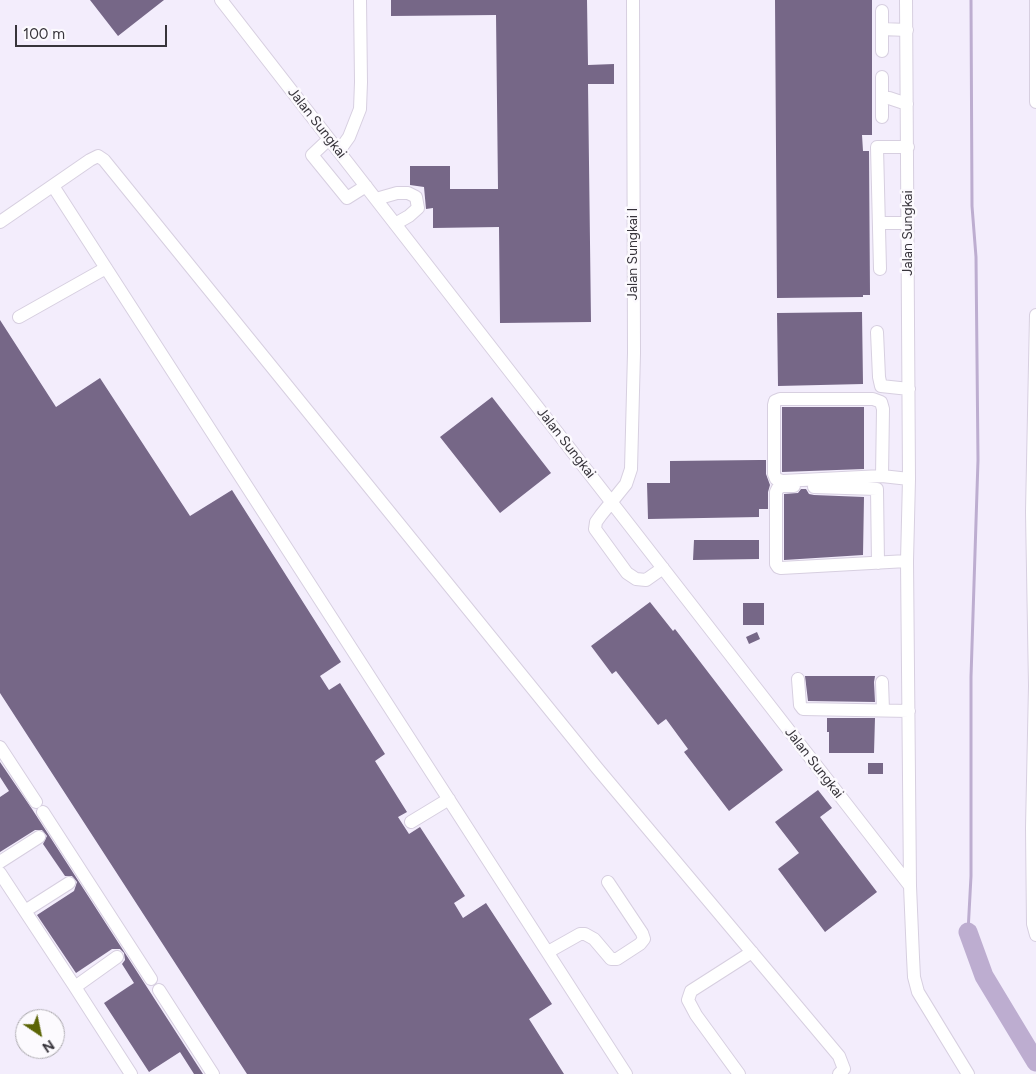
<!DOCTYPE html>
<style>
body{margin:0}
#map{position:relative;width:1036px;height:1074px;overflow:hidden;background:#fcfafe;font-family:Figtree,sans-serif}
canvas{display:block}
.north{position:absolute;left:15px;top:1009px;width:50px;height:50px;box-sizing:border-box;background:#fcfafe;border:1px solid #adabb0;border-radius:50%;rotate:146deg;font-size:14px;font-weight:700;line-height:20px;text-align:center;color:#37343b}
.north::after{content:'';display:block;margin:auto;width:18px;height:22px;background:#5c6506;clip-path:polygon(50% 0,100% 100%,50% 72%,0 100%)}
.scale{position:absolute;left:15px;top:25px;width:152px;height:22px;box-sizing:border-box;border:2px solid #37343b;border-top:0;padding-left:6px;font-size:15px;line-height:18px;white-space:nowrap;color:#37343b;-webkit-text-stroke:4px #fcfafe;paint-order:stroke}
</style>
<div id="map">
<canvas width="1036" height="1074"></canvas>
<div class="north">N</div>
<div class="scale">100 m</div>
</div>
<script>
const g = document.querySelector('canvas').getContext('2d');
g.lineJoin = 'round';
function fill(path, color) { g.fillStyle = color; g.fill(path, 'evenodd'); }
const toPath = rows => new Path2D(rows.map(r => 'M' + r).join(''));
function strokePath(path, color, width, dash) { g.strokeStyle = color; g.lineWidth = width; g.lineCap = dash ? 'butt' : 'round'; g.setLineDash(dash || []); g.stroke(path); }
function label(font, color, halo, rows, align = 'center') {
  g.font = font + ' Figtree,sans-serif'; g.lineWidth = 5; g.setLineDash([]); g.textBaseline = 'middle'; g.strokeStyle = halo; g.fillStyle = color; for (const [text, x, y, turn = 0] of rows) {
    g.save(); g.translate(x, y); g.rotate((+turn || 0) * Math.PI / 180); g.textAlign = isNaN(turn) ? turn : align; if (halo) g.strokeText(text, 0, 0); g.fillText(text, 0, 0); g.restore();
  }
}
fill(toPath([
 [0,0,1036,0,1036,1074,0,1074],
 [25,1019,55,1019,55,1049,25,1049]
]), '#f3edfc');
strokePath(toPath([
 [968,932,971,876,971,677,978,460,976,257,972,206,971,0]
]), '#bdadd0', 3);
strokePath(toPath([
 [968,932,984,976,1036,1062]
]), '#bdadd0', 19);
fill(toPath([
 [90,0,164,0,118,36],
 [391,0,587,0,588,65,614,64,614,84,588,84,591,322,500,323,499,227,433,228,433,208,426,209,424,187,410,185,410,166,450,166,450,189,498,189,496,15,391,16],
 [775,0,872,0,872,135,862,135,863,151,869,151,870,295,863,295,863,297,777,298],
 [862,312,863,384,778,386,777,313],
 [0,320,56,407,100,378,190,516,232,490,341,662,320,676,329,690,340,683,385,754,375,761,407,812,398,817,409,834,420,827,465,896,454,903,463,918,486,903,552,1004,529,1019,564,1074,247,1074,0,693],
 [492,397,551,473,500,513,440,437],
 [782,407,864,407,864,469,782,472],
 [759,460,766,460,766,474,770,485,768,492,768,509,759,509,759,517,648,519,647,483,670,483,670,461],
 [801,489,806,489,809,494,814,495,864,497,863,555,784,560,784,494,798,493],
 [694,540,759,540,759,559,693,560],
 [650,602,673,631,675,629,783,770,729,811,684,752,688,749,666,719,658,725,616,671,612,674,591,646],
 [743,603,764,603,764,625,743,625],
 [757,632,760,639,749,644,746,637],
 [805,676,875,676,874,682,875,702,808,701],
 [827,718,875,718,874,753,829,753,829,732,827,732],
 [0,762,32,809,203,1074,194,1074,180,1052,149,1072,104,1003,134,983,122,964,125,960,124,953,120,949,112,949,76,973,37,915,74,891,77,882,72,876,65,876,43,844,47,836,42,830,35,830,0,852,0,797,9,791,0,777],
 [868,763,883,763,883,774,868,774],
 [818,790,832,808,820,817,877,892,825,932,778,869,799,853,775,822]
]), '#766787');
const minor = toPath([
 [221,0,910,886],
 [633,0,634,353,631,469,626,484,601,515,596,522,595,529,627,573,636,579,646,580,663,568],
 [906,0,909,479,907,561,910,886,913,957,914,977,918,992,968,1074],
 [1036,0,1036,102],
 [882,29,907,30],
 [882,51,882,11],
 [882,99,889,98,907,104],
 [882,117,882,77],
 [329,139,312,155,347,198,366,186],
 [339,151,349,137,360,109,361,82,360,0],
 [53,186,626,1074],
 [376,199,397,193,408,193,416,197,418,208,409,216,395,224],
 [0,222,90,160,98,156,104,160,597,768,839,1056,844,1069,839,1074],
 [879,223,908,223],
 [880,269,877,147,908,147],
 [1036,315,1032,512,1035,686,1032,828,1033,924,1036,935],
 [19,317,106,268],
 [877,332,879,377,881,386,909,389],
 [882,476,883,409,881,402,873,399,780,399,775,401,774,405,774,474,776,479,782,481,882,476,909,479],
 [794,486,783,486,778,488,776,492,776,564,778,567,781,568,907,561],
 [814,487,877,489,878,563],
 [798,679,800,705,803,709,909,711],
 [882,682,883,710],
 [0,747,36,802],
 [43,812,151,979],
 [411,822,449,799],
 [0,862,39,837],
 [0,873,75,987],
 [25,911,69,883],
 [548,952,580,934,585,934,594,939,611,959,617,959,640,944,644,939,642,933,608,882],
 [117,957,75,987,131,1074],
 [159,990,213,1074],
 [739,1074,696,1015,688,1000,691,991,752,952]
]);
strokePath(minor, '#d7cfe0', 14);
strokePath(minor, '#fff', 12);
label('14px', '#37343b', '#fcfafe', [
 ["Jalan Sungkai",317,123,52],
 ["Jalan Sungkai",908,233,-90],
 ["Jalan Sungkai I",633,254,-90],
 ["Jalan Sungkai",566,443,52],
 ["Jalan Sungkai",814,763,52]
]);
</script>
